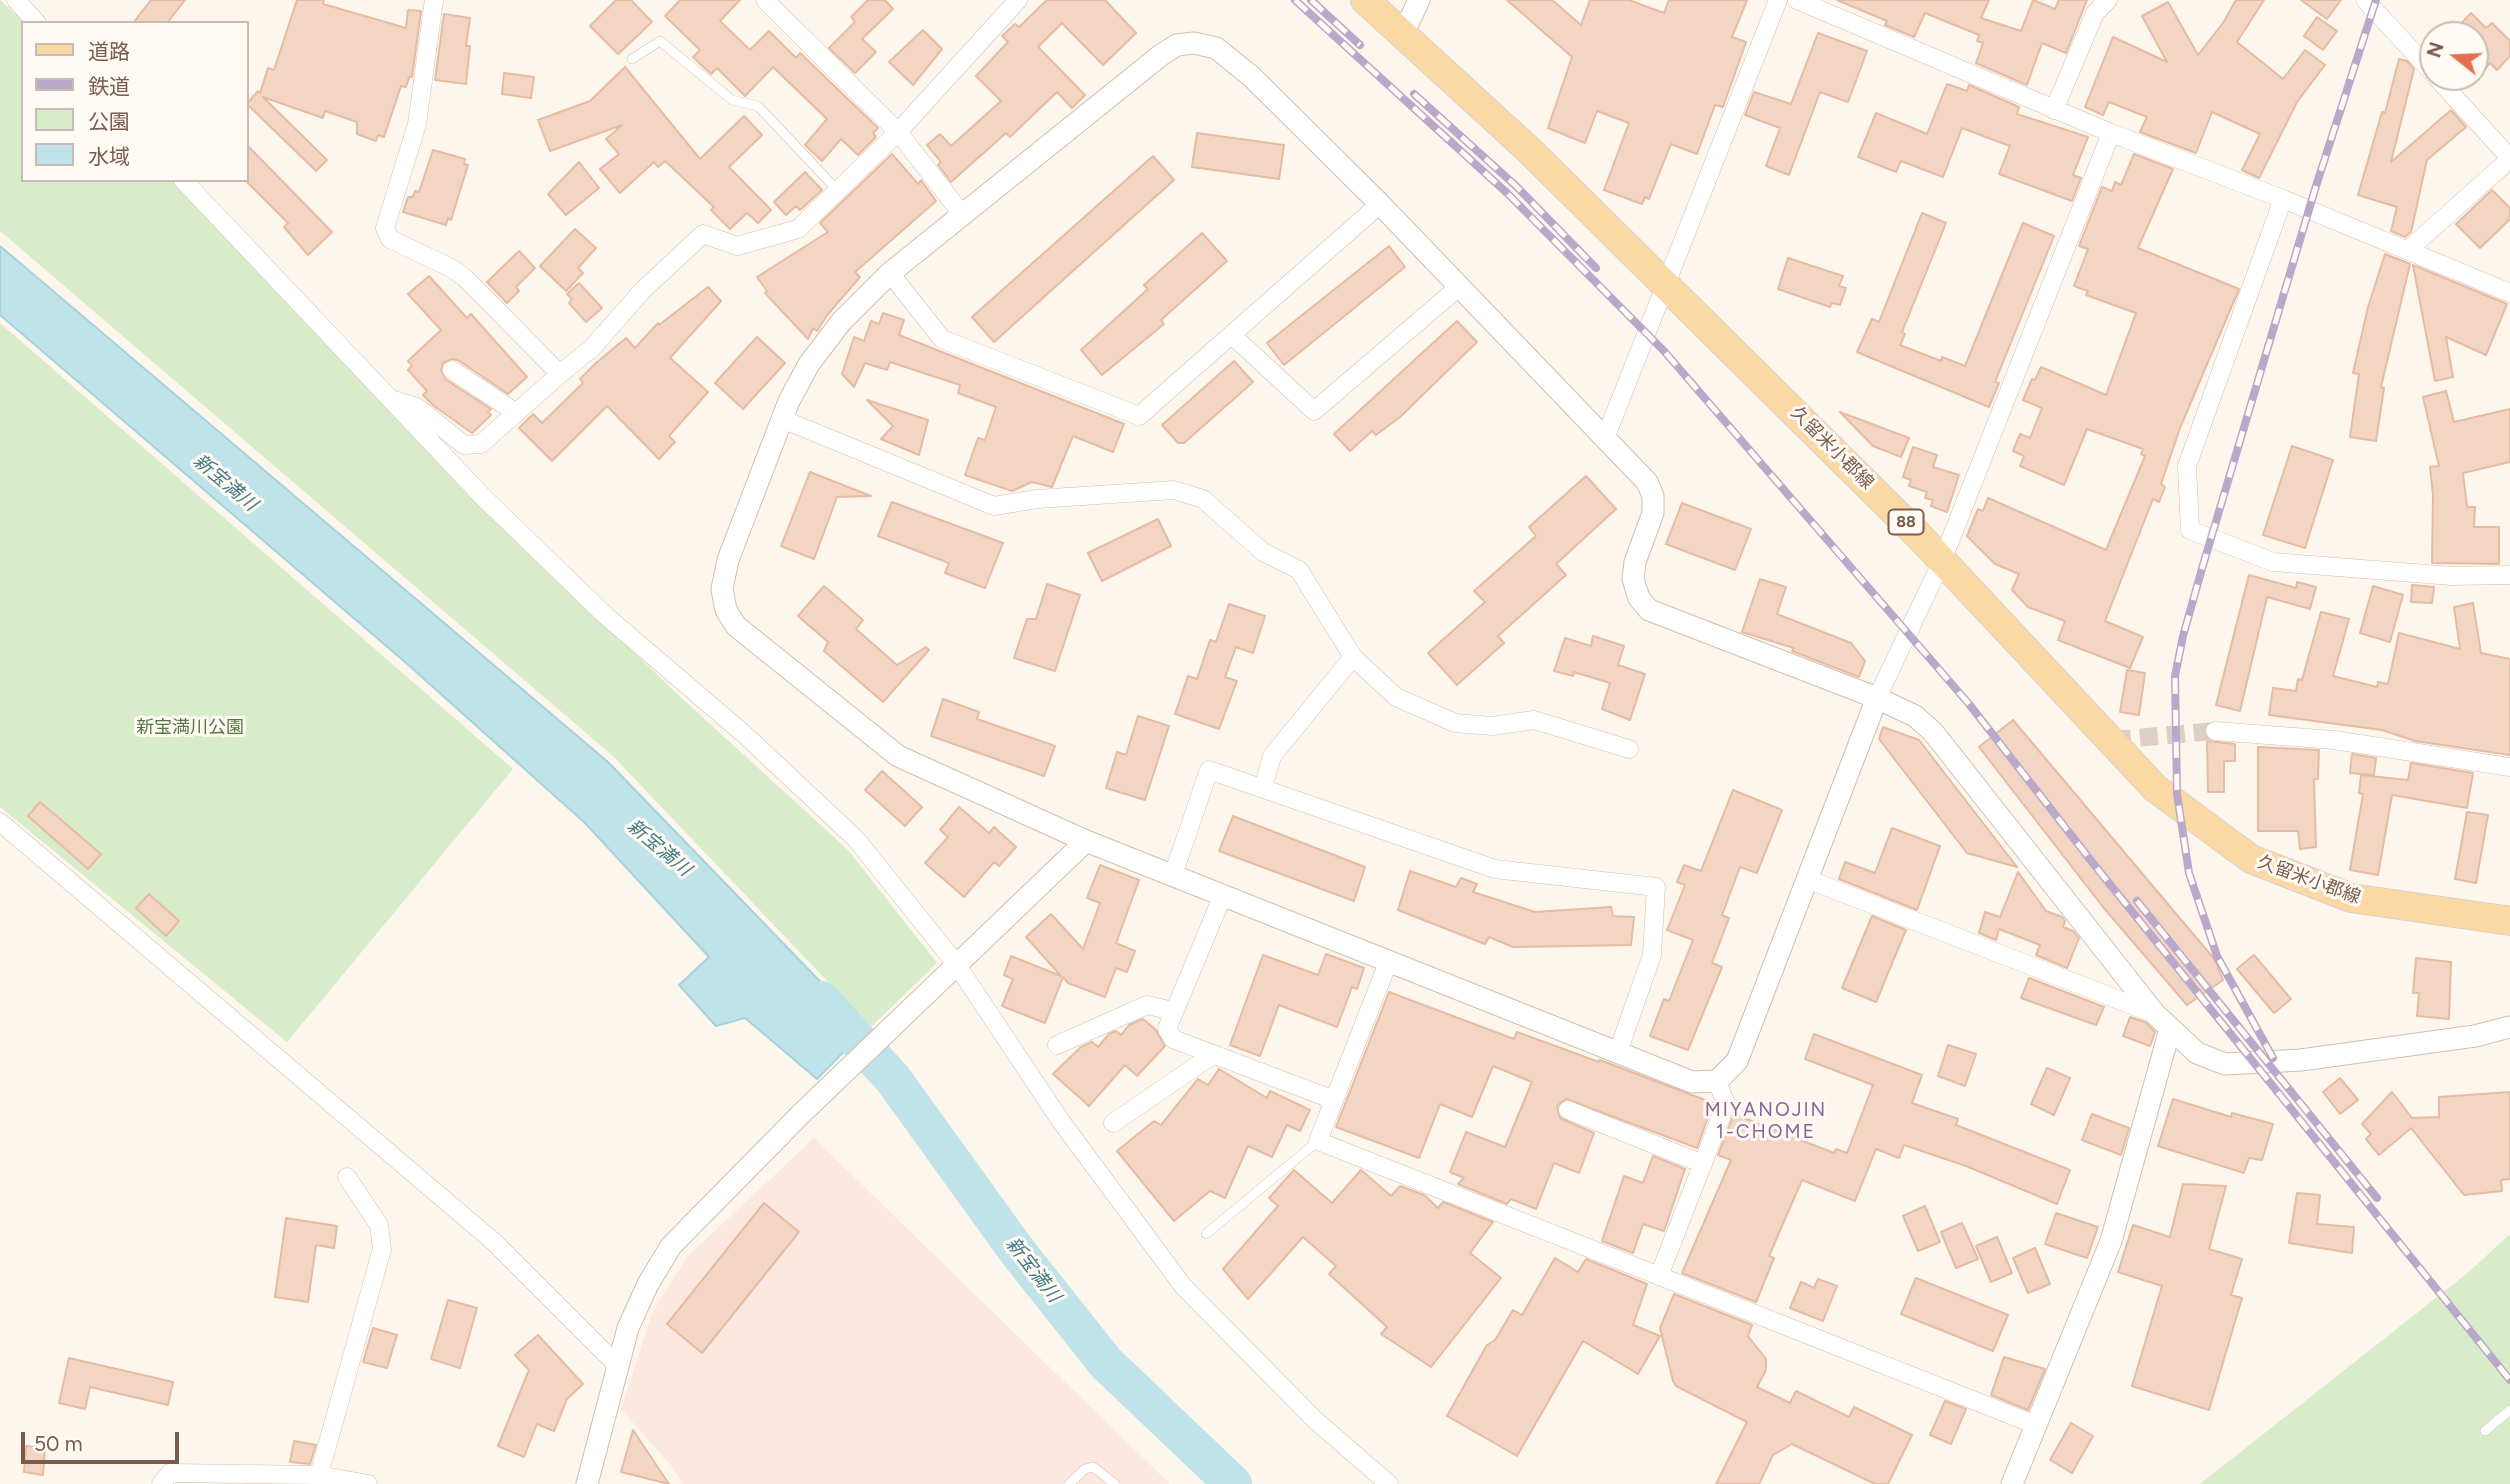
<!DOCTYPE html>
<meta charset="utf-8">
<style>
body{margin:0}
#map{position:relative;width:2510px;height:1484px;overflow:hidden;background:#fdf6ec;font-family:Figtree,"Noto Sans JP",sans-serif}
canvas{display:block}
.legend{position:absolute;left:21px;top:21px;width:228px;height:161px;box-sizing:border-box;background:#fffaf3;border:2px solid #cabbb1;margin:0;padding:9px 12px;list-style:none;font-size:21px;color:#7a5c4d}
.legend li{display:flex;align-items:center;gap:14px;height:35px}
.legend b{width:35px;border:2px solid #cabbb1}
.north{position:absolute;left:2419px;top:21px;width:70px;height:70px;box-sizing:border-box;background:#fffaf3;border:2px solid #cabbb1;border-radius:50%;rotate:288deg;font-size:19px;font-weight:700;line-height:28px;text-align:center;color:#7a5c4d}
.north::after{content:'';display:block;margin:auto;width:24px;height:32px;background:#e76f51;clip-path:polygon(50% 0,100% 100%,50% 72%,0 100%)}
.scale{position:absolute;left:21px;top:1432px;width:158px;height:32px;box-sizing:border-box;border:4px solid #7a5c4d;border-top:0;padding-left:9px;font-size:21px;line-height:24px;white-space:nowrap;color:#7a5c4d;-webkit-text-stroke:5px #fffaf3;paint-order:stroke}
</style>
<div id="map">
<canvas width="2510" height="1484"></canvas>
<ul class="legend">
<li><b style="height:9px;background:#fbd9a5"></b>道路</li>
<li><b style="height:9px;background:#b9a8c9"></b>鉄道</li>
<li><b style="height:19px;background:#d8ecc9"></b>公園</li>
<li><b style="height:19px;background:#bfe3e8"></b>水域</li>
</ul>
<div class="north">N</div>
<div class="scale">50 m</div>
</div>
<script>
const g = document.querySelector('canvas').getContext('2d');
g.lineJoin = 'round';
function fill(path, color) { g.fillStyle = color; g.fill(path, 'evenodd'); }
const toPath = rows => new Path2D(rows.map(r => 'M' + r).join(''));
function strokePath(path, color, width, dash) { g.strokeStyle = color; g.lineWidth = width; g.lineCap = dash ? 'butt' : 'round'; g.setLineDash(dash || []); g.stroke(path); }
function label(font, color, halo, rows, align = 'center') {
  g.font = font + ' Figtree,"Noto Sans JP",sans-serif'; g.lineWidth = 6; g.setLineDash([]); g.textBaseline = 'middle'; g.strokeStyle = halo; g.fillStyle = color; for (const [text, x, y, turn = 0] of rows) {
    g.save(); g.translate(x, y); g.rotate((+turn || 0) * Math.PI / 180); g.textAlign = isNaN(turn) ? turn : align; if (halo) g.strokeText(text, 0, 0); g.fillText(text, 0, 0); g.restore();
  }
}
fill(toPath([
 [814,1138,1170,1484,683,1484,670,1464,621,1409,653,1311,687,1257]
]), '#fde8e0');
fill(toPath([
 [0,0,25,23,23,180,173,180,469,496,687,703,848,850,937,963,871,1027,613,756,0,231],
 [0,323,513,769,287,1042,0,807],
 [2510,1234,2510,1484,2200,1484,2470,1271]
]), '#d8ecc9');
const water = toPath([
 [0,246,608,762,866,1029,817,1079,745,1018,716,1026,679,985,709,957,585,823,405,662,0,315,0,246]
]);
fill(water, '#bfe3e8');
strokePath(water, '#a5d3da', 2);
strokePath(toPath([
 [821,1000,893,1079,1017,1251,1106,1363,1233,1484]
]), '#bfe3e8', 38);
const building = toPath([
 [151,0,185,0,167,23,133,23,151,0],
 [297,0,324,0,323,4,406,28,408,10,421,11,412,77,409,77,406,87,401,86,384,137,378,135,376,141,357,134,357,122,325,111,323,118,263,97,327,160,316,171,247,104,258,91,260,93,268,68,274,70,297,0],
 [616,0,631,0,652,22,618,54,590,26,616,0],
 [680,0,740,0,720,21,750,50,769,31,796,58,800,53,878,128,873,133,876,137,858,155,841,139,822,161,805,145,827,119,773,67,745,96,717,68,711,74,693,57,700,50,665,16,680,0],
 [868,0,885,0,893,9,862,39,876,52,855,73,829,48,855,22,851,17,868,0],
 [1047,0,1105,0,1136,33,1103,65,1062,23,1038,47,1085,95,1072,108,1057,92,1010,137,1006,133,951,182,938,165,941,162,927,145,940,134,951,146,1001,101,976,76,1008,42,1002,36,1015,24,1019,27,1047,0],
 [1507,0,1552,0,1581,25,1590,0,1629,0,1664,13,1669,0,1747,0,1732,37,1746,42,1723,107,1715,105,1697,154,1671,144,1649,199,1645,197,1642,204,1604,190,1629,123,1597,111,1585,143,1548,128,1572,57,1507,0],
 [1837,0,1989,0,1981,18,2021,31,2033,0,2055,9,2059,0,2087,0,2066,53,2042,43,2027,85,1976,63,1983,43,1977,41,1979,35,1925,13,1914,37,1885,25,1887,21,1837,0],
 [2236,0,2264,0,2237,42,2283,79,2305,50,2325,65,2297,102,2259,178,2242,170,2260,134,2212,112,2196,153,2140,132,2147,117,2109,102,2103,115,2085,107,2113,37,2167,62,2142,16,2168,2,2198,55,2223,23,2236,0],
 [2301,0,2341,0,2327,19,2301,0],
 [2471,13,2486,28,2492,23,2510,41,2510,56,2497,70,2490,63,2486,68,2475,57,2475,35,2466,35,2458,27,2471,13],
 [444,14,470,18,466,46,470,46,466,84,435,80,444,14],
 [2317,17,2337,31,2323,50,2304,36,2317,17],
 [923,30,942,49,913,85,889,62,923,30],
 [1818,33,1867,51,1848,102,1820,92,1789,175,1766,166,1780,128,1745,115,1754,92,1791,104,1818,33],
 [2399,59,2407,61,2414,69,2391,162,2451,110,2466,127,2427,160,2411,232,2405,237,2391,231,2397,207,2358,195,2382,112,2385,113,2399,59],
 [625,67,700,159,744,116,762,135,729,167,771,210,758,223,747,213,730,229,711,210,714,207,665,161,658,167,654,162,620,193,600,169,619,154,606,139,622,125,550,151,538,120,590,101,625,67],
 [504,73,534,77,531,98,502,94,504,73],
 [1947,84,1967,91,1969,85,2019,107,2017,114,2088,137,2073,175,2081,178,2072,201,1999,174,2010,146,1962,128,1943,177,1901,161,1896,172,1858,157,1876,113,1927,134,1947,84],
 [1197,133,1284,145,1279,179,1192,167,1197,133],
 [247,145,332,232,308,255,284,227,288,223,247,182,247,145],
 [433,150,465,159,464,164,468,165,451,220,448,218,446,225,403,212,408,197,413,197,415,191,419,192,433,150],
 [892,154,918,184,921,180,936,201,855,272,860,277,828,314,817,331,813,328,808,339,765,293,767,291,757,277,828,232,820,223,892,154],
 [2134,154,2173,169,2138,248,2239,289,2180,428,2161,484,2165,487,2159,502,2153,499,2105,621,2143,637,2130,668,2058,640,2065,621,2028,607,2012,590,2019,574,1995,564,1967,536,1978,509,1983,511,1988,498,2106,550,2145,456,2141,454,2143,449,2087,429,2064,485,2020,466,2024,456,2013,451,2020,434,2030,438,2042,408,2023,400,2032,379,2035,380,2041,367,2106,395,2136,313,2086,295,2088,291,2074,286,2088,249,2079,246,2102,187,2112,191,2115,182,2121,185,2134,154],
 [1153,156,1174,180,994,342,972,317,1153,156],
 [579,162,599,188,566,215,548,194,579,162],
 [805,172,822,190,800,210,796,206,786,215,774,202,805,172],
 [2492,190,2510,208,2510,219,2480,248,2456,224,2492,190],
 [1922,213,1946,223,1902,332,1905,334,1900,345,1941,361,1942,357,1965,366,2023,223,2054,236,1995,382,1999,383,1989,407,1857,352,1872,319,1879,322,1922,213],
 [575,229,596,248,578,268,583,273,566,291,540,266,575,229],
 [1202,233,1227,261,1161,320,1164,324,1102,375,1081,350,1148,289,1144,285,1202,233],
 [1389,246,1405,267,1284,365,1267,343,1389,246],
 [519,251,535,268,516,287,519,291,507,303,487,282,519,251],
 [2385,254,2410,264,2381,387,2384,388,2376,441,2350,437,2359,374,2353,373,2368,307,2385,254],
 [1788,258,1843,276,1839,286,1846,288,1840,305,1832,303,1830,307,1778,289,1788,258],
 [2413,265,2507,304,2486,355,2446,337,2453,377,2435,381,2413,265],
 [429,276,467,318,471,314,527,377,508,394,458,360,452,359,443,363,441,370,445,379,491,409,488,412,491,415,472,433,434,406,423,395,427,391,408,370,412,366,408,361,441,330,408,294,429,276],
 [579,283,602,308,586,322,569,303,572,299,567,294,579,283],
 [708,287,721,301,670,358,708,392,669,436,675,442,659,459,607,406,552,461,519,428,533,414,542,423,583,383,580,379,596,363,626,338,635,348,658,323,659,325,708,287],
 [883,313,904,320,899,335,1124,424,1113,452,1073,436,1052,487,1032,482,1012,491,965,475,978,438,985,440,996,407,958,393,960,385,890,362,887,370,865,363,854,387,842,374,854,337,864,341,871,321,879,324,883,313],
 [1457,321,1477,342,1400,417,1376,435,1372,431,1350,451,1334,434,1457,321],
 [757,337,785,363,743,409,715,383,757,337],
 [1234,361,1253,382,1184,443,1178,443,1162,425,1234,361],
 [2446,391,2454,422,2510,409,2510,462,2463,473,2467,507,2475,507,2474,527,2499,527,2499,564,2432,563,2433,495,2430,467,2439,466,2423,397,2446,391],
 [867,400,928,420,919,455,881,439,893,426,867,400],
 [1840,412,1909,438,1901,457,1873,446,1840,412],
 [2292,446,2333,460,2305,548,2263,535,2292,446],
 [1913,447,1937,455,1933,467,1959,475,1947,512,1931,506,1933,500,1925,498,1927,492,1909,486,1911,480,1903,477,1913,447],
 [810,472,871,496,837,497,814,559,781,546,810,472],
 [1586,476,1616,509,1556,564,1566,575,1498,636,1504,643,1457,685,1428,653,1485,602,1474,591,1536,536,1529,527,1586,476],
 [892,502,1003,543,985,588,945,573,949,563,878,536,892,502],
 [1682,503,1751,529,1735,570,1666,544,1682,503],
 [1158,519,1171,546,1102,581,1088,553,1158,519],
 [2249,575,2296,588,2297,582,2316,587,2310,609,2267,597,2240,711,2216,705,2249,575],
 [1760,579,1786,587,1777,614,1851,643,1865,661,1859,677,1792,651,1794,648,1742,632,1760,579],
 [1047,584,1080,595,1055,671,1014,658,1027,619,1036,619,1047,584],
 [2412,585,2434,587,2432,603,2411,602,2412,585],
 [824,586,863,620,856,629,897,665,926,647,929,650,883,702,824,651,828,642,798,616,824,586],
 [2373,586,2403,595,2390,642,2360,633,2373,586],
 [2473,603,2481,653,2510,659,2510,755,2415,741,2382,730,2269,715,2273,688,2296,691,2298,679,2302,680,2321,612,2349,619,2333,676,2377,687,2378,682,2388,684,2399,633,2460,649,2454,607,2473,603],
 [1229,604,1265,616,1253,653,1236,647,1225,677,1237,681,1219,729,1175,714,1188,676,1197,679,1210,640,1216,642,1229,604],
 [1593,636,1624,646,1618,665,1645,674,1630,720,1602,709,1610,683,1574,672,1573,676,1554,671,1565,638,1591,646,1593,636],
 [2127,670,2145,673,2139,715,2120,712,2127,670],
 [943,699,979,712,977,719,1055,746,1044,776,931,736,943,699],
 [1138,716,1169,726,1145,800,1106,788,1117,752,1126,755,1138,716],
 [2013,720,2215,960,2223,980,2187,1005,2103,907,1979,747,2013,720],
 [1883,727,1919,740,2017,867,1967,853,1879,739,1883,727],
 [2207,741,2235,744,2235,761,2224,761,2224,792,2208,792,2207,741],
 [2258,747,2319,750,2318,779,2314,779,2316,847,2300,849,2298,831,2258,831,2258,747],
 [2352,754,2376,758,2374,775,2350,773,2352,754],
 [2411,763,2473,773,2467,808,2392,795,2378,875,2350,870,2363,794,2359,793,2361,775,2408,780,2411,763],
 [882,771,922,807,905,826,865,790,882,771],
 [1733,790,1782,810,1757,873,1740,867,1722,915,1729,918,1712,963,1722,967,1688,1050,1650,1036,1664,999,1669,1001,1693,940,1667,930,1685,885,1677,882,1684,865,1701,871,1733,790],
 [40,802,101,854,88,869,28,816,40,802],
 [959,807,989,833,994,827,1016,847,999,866,994,862,964,897,925,863,948,837,940,830,959,807],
 [2467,812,2488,815,2476,883,2455,879,2467,812],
 [1233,816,1365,867,1354,901,1219,851,1233,816],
 [1892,828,1940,846,1917,910,1839,879,1845,862,1875,873,1892,828],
 [1100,865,1139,880,1116,943,1135,951,1127,972,1116,968,1105,997,1068,983,1063,977,1045,1023,1002,1006,1013,979,1004,975,1011,956,1061,976,1026,937,1051,914,1083,949,1100,903,1087,898,1100,865],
 [1410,871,1456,887,1461,878,1477,884,1473,892,1535,912,1611,907,1613,916,1634,917,1631,945,1513,947,1489,937,1485,944,1398,910,1410,871],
 [2018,872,2046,911,2062,917,2065,921,2063,927,2073,931,2079,938,2067,968,2036,955,2040,945,1999,929,1996,940,1979,933,1985,912,2000,917,2018,872],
 [149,894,179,921,166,936,136,908,149,894],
 [1872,916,1906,930,1876,1002,1842,988,1872,916],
 [1326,954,1364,968,1357,989,1352,987,1337,1027,1279,1005,1260,1056,1230,1045,1263,955,1318,975,1326,954],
 [2254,955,2291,999,2274,1013,2237,969,2254,955],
 [2416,958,2451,962,2449,1019,2417,1016,2419,993,2413,993,2416,958],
 [2029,978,2104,1007,2096,1025,2021,998,2029,978],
 [1389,992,1514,1039,1517,1032,1599,1062,1600,1060,1713,1103,1697,1148,1566,1099,1557,1106,1560,1118,1594,1133,1579,1173,1554,1163,1536,1209,1511,1199,1507,1204,1458,1184,1464,1178,1450,1172,1466,1132,1505,1147,1532,1082,1493,1066,1472,1117,1440,1104,1419,1158,1336,1127,1389,992],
 [2130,1017,2145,1022,2155,1032,2150,1046,2123,1036,2130,1017],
 [1143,1019,1156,1030,1165,1046,1137,1076,1125,1065,1089,1106,1053,1074,1081,1047,1092,1042,1098,1047,1109,1034,1116,1031,1121,1035,1129,1025,1143,1019],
 [1814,1034,1922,1075,1912,1103,1958,1119,1956,1125,2070,1170,2057,1204,1966,1166,1904,1145,1899,1158,1876,1149,1855,1201,1802,1180,1769,1256,1774,1258,1756,1302,1682,1273,1731,1160,1718,1155,1734,1114,1834,1153,1836,1149,1847,1153,1873,1085,1805,1059,1814,1034],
 [1948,1045,1976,1054,1965,1086,1938,1076,1948,1045],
 [2047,1068,2070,1078,2054,1115,2031,1104,2047,1068],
 [1219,1069,1267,1098,1270,1091,1310,1110,1300,1131,1287,1125,1272,1157,1248,1146,1225,1198,1210,1191,1174,1221,1117,1151,1154,1121,1161,1125,1198,1079,1208,1085,1219,1069],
 [2340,1078,2358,1100,2340,1114,2323,1092,2340,1078],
 [2392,1092,2412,1118,2439,1117,2439,1097,2510,1092,2510,1179,2501,1180,2502,1191,2464,1195,2411,1128,2379,1155,2366,1139,2371,1134,2362,1124,2392,1092],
 [2173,1099,2231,1117,2232,1113,2273,1124,2262,1160,2249,1158,2244,1173,2158,1146,2173,1099],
 [2092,1114,2129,1128,2121,1155,2082,1140,2092,1114],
 [1653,1156,1685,1169,1664,1231,1643,1224,1633,1253,1602,1241,1624,1176,1643,1183,1653,1156],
 [1294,1170,1332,1203,1361,1170,1391,1196,1400,1186,1424,1195,1438,1208,1443,1202,1493,1222,1470,1253,1501,1278,1431,1367,1381,1334,1387,1327,1329,1274,1336,1266,1303,1237,1248,1299,1223,1269,1278,1206,1269,1198,1294,1170],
 [2183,1184,2226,1186,2209,1249,2242,1259,2231,1295,2242,1298,2209,1410,2132,1386,2162,1286,2118,1272,2133,1225,2170,1237,2183,1184],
 [2297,1193,2320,1195,2317,1224,2354,1227,2352,1253,2289,1243,2297,1193],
 [764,1203,799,1232,702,1353,667,1324,764,1203],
 [1925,1206,1940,1242,1918,1251,1903,1216,1925,1206],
 [2056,1213,2098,1227,2087,1258,2045,1244,2056,1213],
 [286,1218,337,1226,334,1248,316,1245,308,1302,275,1297,286,1218],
 [1962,1223,1978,1259,1956,1268,1941,1232,1962,1223],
 [1997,1237,2012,1273,1991,1282,1976,1246,1997,1237],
 [2035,1248,2050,1284,2028,1293,2013,1258,2035,1248],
 [1555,1258,1578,1272,1586,1259,1647,1284,1633,1325,1660,1336,1638,1374,1583,1341,1517,1456,1447,1416,1487,1345,1495,1340,1513,1310,1522,1315,1555,1258],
 [1916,1278,2008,1315,1993,1351,1901,1314,1916,1278],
 [1818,1279,1837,1286,1823,1321,1790,1308,1801,1282,1814,1288,1818,1279],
 [1674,1294,1752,1325,1748,1336,1766,1359,1766,1370,1757,1387,1790,1403,1796,1391,1849,1417,1854,1407,1912,1435,1888,1484,1875,1484,1792,1444,1773,1455,1759,1484,1716,1484,1747,1422,1676,1386,1673,1381,1660,1328,1674,1294],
 [448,1300,477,1308,460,1368,431,1359,448,1300],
 [373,1328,397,1335,387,1368,363,1362,373,1328],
 [538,1335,583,1384,567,1399,554,1431,537,1424,524,1457,498,1446,529,1370,515,1355,538,1335],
 [2004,1357,2045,1369,2028,1410,1991,1395,2004,1357],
 [69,1358,173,1382,168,1405,90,1387,85,1409,59,1403,69,1358],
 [1945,1401,1966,1409,1951,1444,1930,1435,1945,1401],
 [2071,1423,2093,1436,2072,1473,2050,1460,2071,1423],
 [633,1430,669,1484,621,1472,633,1430],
 [294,1441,316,1445,310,1464,290,1462,294,1441],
 [26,1446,45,1448,43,1475,24,1472,26,1446]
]);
fill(building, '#f3d5c3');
strokePath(building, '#e6bba3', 2);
strokePath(toPath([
 [2113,740,2215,731]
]), '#dcd0c4', 18, [18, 9]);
const service = toPath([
 [632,59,660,41,732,100,758,106,838,191],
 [1206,1234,1318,1141],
 [2485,1431,2510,1410],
 [1069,1484,1085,1469,1093,1467,1115,1484]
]);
const minor = toPath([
 [16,0,37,23],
 [434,0,417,124,385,228,390,239,451,268,464,277,560,374,592,348,642,291,703,234,737,246,798,229,898,132,1018,0],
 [765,0,898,132,962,214],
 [1797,0,2111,133,2283,199,2510,293],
 [2365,0,2433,73],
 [2436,77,2510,158],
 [2054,110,2095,13,2108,0],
 [183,180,483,497,606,616,744,734,856,839,957,965,1060,1120,1183,1286,1315,1420,1389,1484],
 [2283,199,2187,466,2190,530,2273,562,2452,576,2510,575],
 [2408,250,2510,159],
 [890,273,942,339,1139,416,1380,204],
 [1233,336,1314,411,1460,286],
 [452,370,515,412],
 [391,399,417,407,464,445,481,444,560,374],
 [782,419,994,506,1037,499,1174,490,1203,499,1263,552,1299,570,1353,657,1396,697,1455,723,1492,726,1534,720,1629,749],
 [1606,436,1778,0],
 [1877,698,1942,561,2111,133],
 [2215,731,2334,740,2510,767],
 [1263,788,1272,756,1353,657],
 [0,822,494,1242,617,1365],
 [1173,875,1209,770,1495,869,1656,887,1652,955,1618,1052],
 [1807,879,2155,1014],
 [1223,895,1167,1029,1173,1039,1334,1100],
 [1389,960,1318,1141,2036,1425],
 [1057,1045,1147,1005,1173,1011],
 [1568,1110,1703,1164],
 [1113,1123,1214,1054],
 [347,1177,379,1225,382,1249,319,1475,368,1484],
 [1659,1276,1726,1104,1717,1081],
 [161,1484,170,1473,319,1475]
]);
const tertiary = toPath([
 [1403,34,1419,0],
 [1877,698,1737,1061,1717,1081,1692,1082,1086,841,898,756,736,626,726,610,722,589,728,560,789,401,809,364,841,322,890,273,1161,55,1177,45,1194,43,1216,48,1252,77,1380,204,1647,482,1653,496,1653,513,1635,562,1633,579,1639,598,1649,610,1877,698,1915,716,1933,732,2155,1014,2197,1053,2225,1064,2301,1060,2475,1036,2510,1027],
 [587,1484,628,1328,648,1284,671,1246,801,1114,1086,841],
 [2012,1484,2111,1241,2170,1029]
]);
const primary = toPath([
 [1365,0,1530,151,1919,536,2155,788,2251,859,2351,898,2510,921]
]);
strokePath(service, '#d1beb0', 10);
strokePath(minor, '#d1beb0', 19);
strokePath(tertiary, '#d1beb0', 23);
strokePath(primary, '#dad1cd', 30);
strokePath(service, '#fff', 9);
strokePath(minor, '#fff', 18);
strokePath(tertiary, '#fff', 21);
strokePath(primary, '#fbd9a5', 28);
const rail = toPath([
 [1295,0,1507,193,1664,351,1969,704,2096,867,2510,1380],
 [1311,0,1360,45],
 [1414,94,1516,186,1596,268],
 [2137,901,2377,1198],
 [2273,1058,2217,956,2189,873,2177,794,2175,676,2183,636,2203,565,2316,186,2376,0]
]);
strokePath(rail, '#b9a8c9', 8);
strokePath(rail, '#fffaf3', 5, [16]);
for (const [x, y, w] of [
 [1906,522,35]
]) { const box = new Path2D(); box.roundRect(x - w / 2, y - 12.5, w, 25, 5); g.fillStyle = '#fffaf3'; g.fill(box); strokePath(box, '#7a5c4d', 2); }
label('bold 16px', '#7a5c4d', null, [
 ["88",1906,522]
]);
label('18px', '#7a5c4d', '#fffaf3', [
 ["久留米小郡線",1832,448,45],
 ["久留米小郡線",2309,880,20]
]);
label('18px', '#537a41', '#fffaf3', [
 ["新宝満川公園",190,728]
]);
label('italic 19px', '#437c86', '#fffaf3', [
 ["新宝満川",225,483,40],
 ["新宝満川",659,848,40],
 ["新宝満川",1033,1270,52]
]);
g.letterSpacing = '2px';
label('19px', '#846695', '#fffaf3', [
 ["MIYANOJIN",1766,1110],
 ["1-CHOME",1766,1132]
]);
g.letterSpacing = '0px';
</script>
